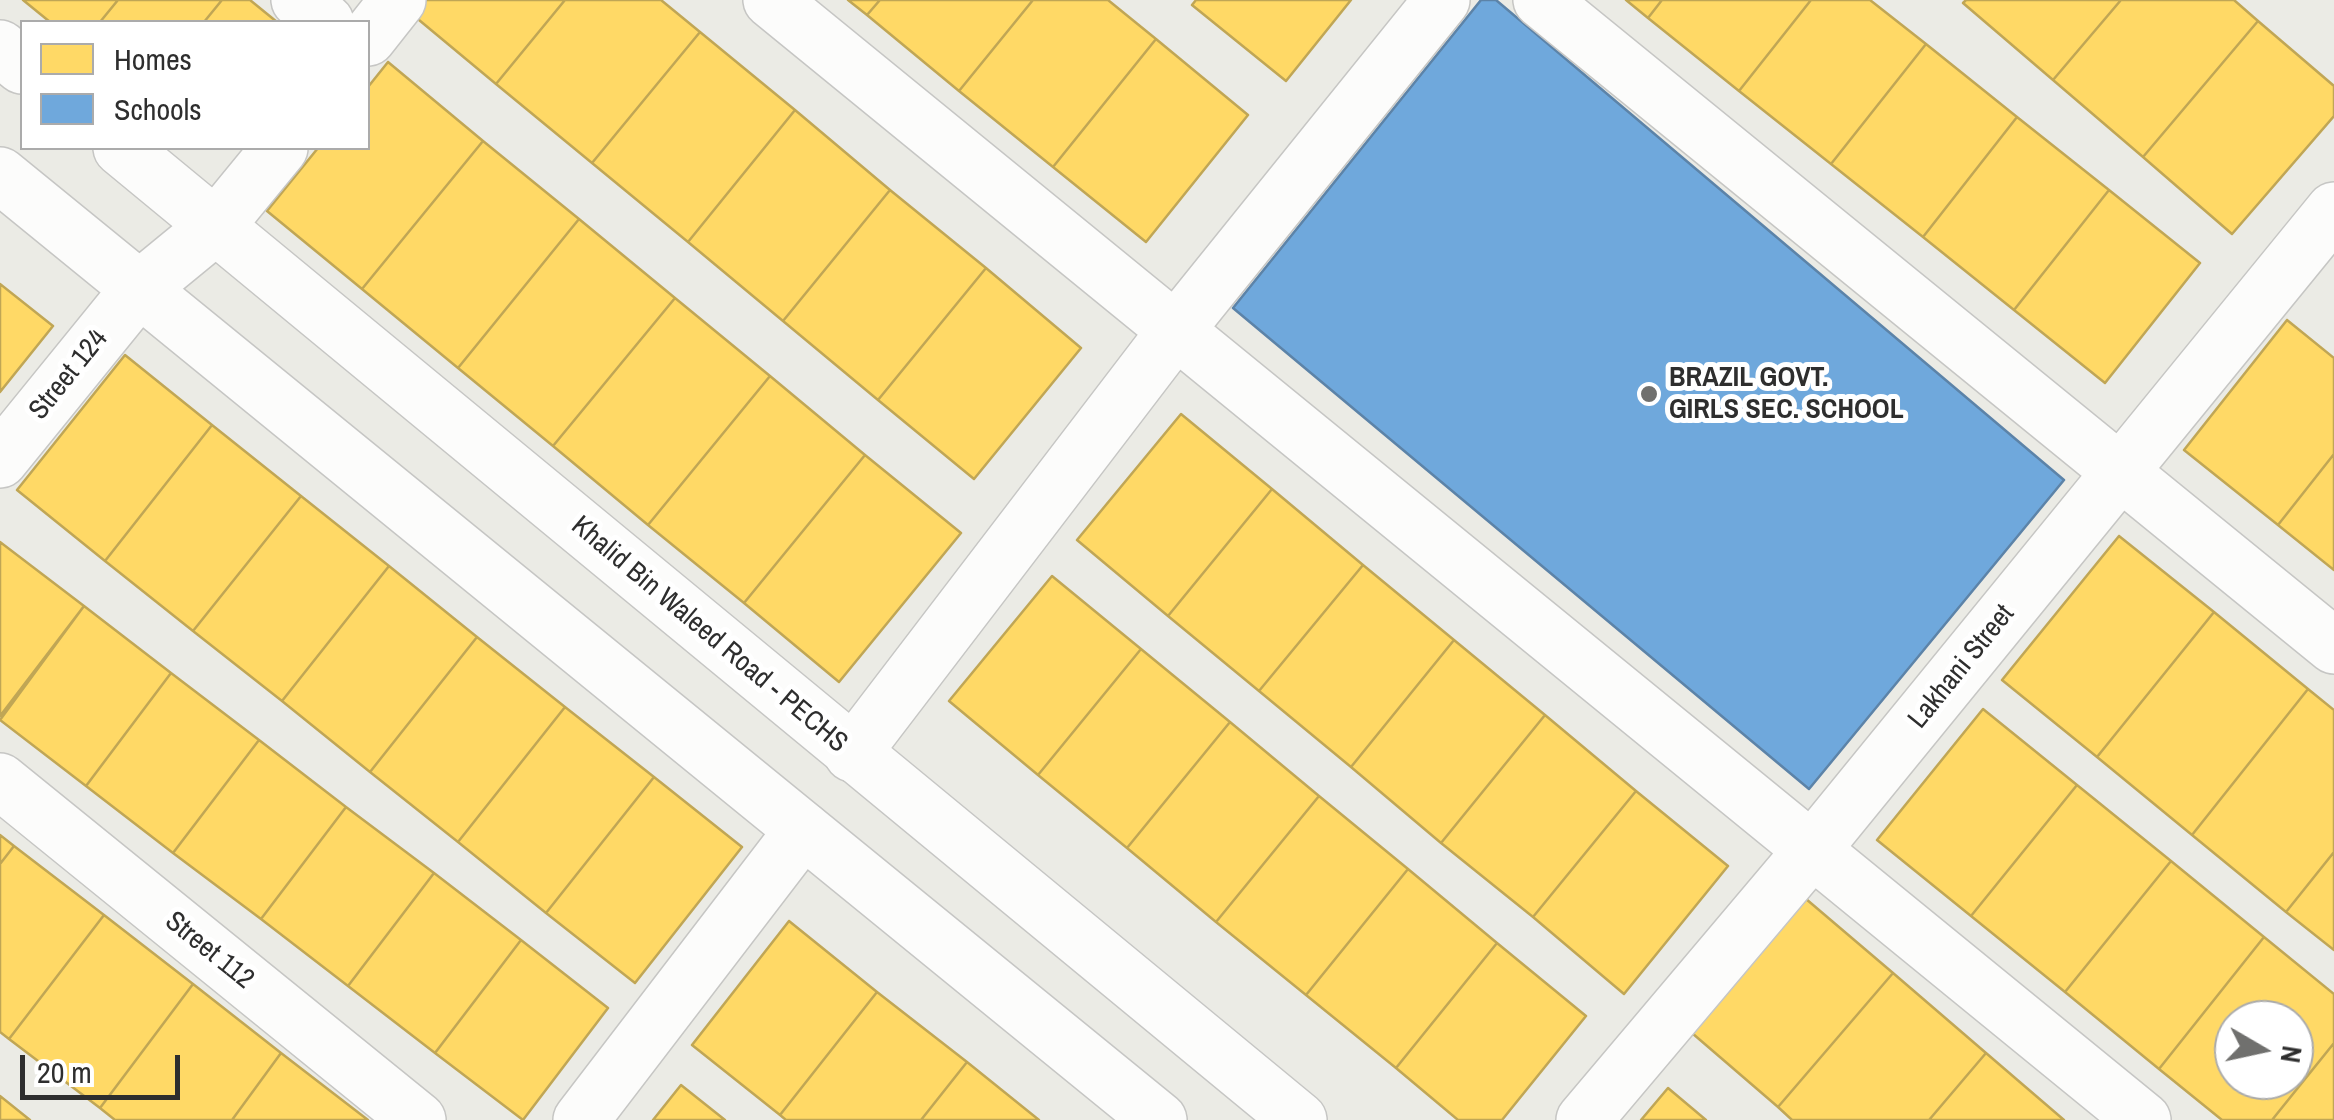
<!DOCTYPE html>
<style>
body{margin:0}
#map{position:relative;width:2334px;height:1120px;overflow:hidden;background:#ebebe5;font-family:"Archivo Narrow",sans-serif}
canvas{display:block}
.legend{position:absolute;left:20px;top:20px;width:350px;height:130px;box-sizing:border-box;background:#fff;border:2px solid #ababab;margin:0;padding:12px 18px;list-style:none;font-size:30px;color:#2e2e2e}
.legend li{display:flex;align-items:center;gap:20px;height:50px}
.legend b{width:50px;border:2px solid #ababab}
.north{position:absolute;left:2214px;top:1000px;width:100px;height:100px;box-sizing:border-box;background:#fff;border:2px solid #ababab;border-radius:50%;rotate:99deg;font-size:28px;font-weight:700;line-height:40px;text-align:center;color:#2e2e2e}
.north::after{content:'';display:block;margin:auto;width:35px;height:45px;background:#70706e;clip-path:polygon(50% 0,100% 100%,50% 72%,0 100%)}
.scale{position:absolute;left:20px;top:1055px;width:160px;height:45px;box-sizing:border-box;border:5px solid #2e2e2e;border-top:0;padding-left:12px;font-size:30px;line-height:35px;white-space:nowrap;color:#2e2e2e;-webkit-text-stroke:8px #fff;paint-order:stroke}
</style>
<div id="map">
<canvas width="2334" height="1120"></canvas>
<ul class="legend">
<li><b style="height:28px;background:#ffd966"></b>Homes</li>
<li><b style="height:28px;background:#6fa8dc"></b>Schools</li>
</ul>
<div class="north">N</div>
<div class="scale">20 m</div>
</div>
<script>
const g = document.querySelector('canvas').getContext('2d');
g.lineJoin = 'round';
function fill(path, color) { g.fillStyle = color; g.fill(path, 'evenodd'); }
const toPath = rows => new Path2D(rows.map(r => 'M' + r).join(''));
function strokePath(path, color, width, dash) { g.strokeStyle = color; g.lineWidth = width; g.lineCap = dash ? 'butt' : 'round'; g.setLineDash(dash || []); g.stroke(path); }
function label(font, color, halo, rows, align = 'center') {
  g.font = font + ' "Archivo Narrow",sans-serif'; g.lineWidth = 10; g.setLineDash([]); g.textBaseline = 'middle'; g.strokeStyle = halo; g.fillStyle = color; for (const [text, x, y, turn = 0] of rows) {
    g.save(); g.translate(x, y); g.rotate((+turn || 0) * Math.PI / 180); g.textAlign = isNaN(turn) ? turn : align; if (halo) g.strokeText(text, 0, 0); g.fillText(text, 0, 0); g.restore();
  }
}
const homes = toPath([
 [23,0,118,0,100,22,50,22,23,0],
 [118,0,222,0,204,22,100,22,118,0],
 [222,0,250,0,277,22,204,22,222,0],
 [405,0,565,0,496,84,401,5,405,0],
 [565,0,661,0,700,32,592,163,496,84,565,0],
 [848,0,880,0,867,15,848,0],
 [880,0,1033,0,959,91,867,15,880,0],
 [1033,0,1108,0,1156,39,1053,167,959,91,1033,0],
 [1196,0,1351,0,1286,81,1192,5,1196,0],
 [1626,0,1662,0,1648,18,1626,0],
 [1662,0,1811,0,1739,91,1648,18,1662,0],
 [1811,0,1870,0,1926,44,1831,164,1739,91,1811,0],
 [1966,0,2121,0,2053,80,1963,3,1966,0],
 [2121,0,2234,0,2258,21,2143,157,2053,80,2121,0],
 [2258,21,2334,86,2334,116,2232,234,2143,157,2258,21],
 [700,32,795,110,688,242,592,163,700,32],
 [1156,39,1248,115,1146,242,1053,167,1156,39],
 [1926,44,2017,117,1923,237,1831,164,1926,44],
 [388,62,483,141,362,289,267,211,318,148,368,148,368,87,388,62],
 [795,110,890,190,783,321,688,242,795,110],
 [2017,117,2109,190,2014,310,1923,237,2017,117],
 [483,141,579,219,458,368,362,289,483,141],
 [890,190,986,268,878,400,783,321,890,190],
 [2109,190,2200,263,2105,383,2014,310,2109,190],
 [579,219,675,298,553,446,458,368,579,219],
 [986,268,1081,348,974,479,878,400,986,268],
 [0,284,53,326,0,392,0,284],
 [675,298,770,376,648,525,553,446,675,298],
 [2287,320,2334,358,2334,454,2278,525,2184,450,2287,320],
 [125,355,212,425,105,561,17,490,125,355],
 [770,376,865,455,744,603,648,525,770,376],
 [1181,414,1272,489,1168,616,1077,540,1181,414],
 [212,425,301,496,193,631,105,561,212,425],
 [2334,454,2334,570,2278,525,2334,454],
 [865,455,961,533,839,682,744,603,865,455],
 [1272,489,1363,565,1259,691,1168,616,1272,489],
 [301,496,389,566,282,701,193,631,301,496],
 [2119,536,2214,612,2097,757,2002,680,2119,536],
 [0,542,84,606,0,716,0,542],
 [1363,565,1454,640,1351,767,1259,691,1363,565],
 [389,566,477,637,370,772,282,701,389,566],
 [1052,576,1141,649,1038,775,949,701,1052,576],
 [84,606,171,673,86,786,0,720,84,606],
 [2214,612,2308,689,2192,835,2097,757,2214,612],
 [477,637,565,707,458,842,370,772,477,637],
 [1454,640,1545,715,1441,843,1351,767,1454,640],
 [1141,649,1230,722,1127,848,1038,775,1141,649],
 [171,673,259,740,173,853,86,786,171,673],
 [2308,689,2334,710,2334,852,2286,912,2192,835,2308,689],
 [565,707,654,777,546,913,458,842,565,707],
 [1983,709,2077,785,1971,916,1877,840,1983,709],
 [1545,715,1636,791,1533,917,1441,843,1545,715],
 [1230,722,1319,796,1216,922,1127,848,1230,722],
 [259,740,346,807,261,919,173,853,259,740],
 [654,777,742,847,635,983,546,913,654,777],
 [2077,785,2171,861,2065,992,1971,916,2077,785],
 [1636,791,1728,866,1624,994,1533,917,1636,791],
 [1319,796,1408,869,1306,995,1216,922,1319,796],
 [346,807,434,873,348,986,261,919,346,807],
 [0,835,14,846,0,864,0,835],
 [14,846,104,915,9,1039,0,1032,0,864,14,846],
 [2334,852,2334,950,2286,912,2334,852],
 [2171,861,2264,937,2159,1069,2065,992,2171,861],
 [1408,869,1497,943,1396,1068,1306,995,1408,869],
 [434,873,521,940,435,1053,348,986,434,873],
 [1799,893,1893,973,1778,1107,1685,1027,1799,893],
 [104,915,193,984,100,1108,9,1039,104,915],
 [789,921,877,992,780,1115,692,1045,789,921],
 [2264,937,2334,994,2334,1043,2272,1120,2222,1120,2159,1069,2264,937],
 [2234,1020,2294,1020,2294,1080,2234,1080,2234,1020],
 [521,940,608,1008,523,1120,435,1053,521,940],
 [1497,943,1586,1016,1502,1120,1458,1120,1396,1068,1497,943],
 [1893,973,1986,1053,1929,1120,1792,1120,1778,1107,1893,973],
 [193,984,281,1053,232,1120,115,1120,100,1108,193,984],
 [877,992,967,1062,921,1120,786,1120,780,1115,877,992],
 [2334,1043,2334,1120,2272,1120,2334,1043],
 [281,1053,368,1120,232,1120,281,1053],
 [1986,1053,2064,1120,1929,1120,1986,1053],
 [967,1062,1039,1120,921,1120,967,1062],
 [681,1085,725,1120,653,1120,681,1085],
 [1668,1088,1706,1120,1641,1120,1668,1088],
 [0,1096,30,1120,0,1120,0,1096]
]);
fill(homes, '#ffd966');
strokePath(homes, '#c0a655', 2.5);
const schools = toPath([
 [1481,0,1496,0,2064,480,1809,789,1233,308,1481,0]
]);
fill(schools, '#6fa8dc');
strokePath(schools, '#5c83a8', 2.5);
const minor = toPath([
 [299,0,326,22],
 [771,0,2143,1120],
 [1541,0,2334,646],
 [368,38,398,0],
 [0,460,138,290,216,226,280,148],
 [852,754,1176,330,1442,0],
 [0,781,418,1120],
 [581,1120,803,830],
 [1584,1120,1812,850,2334,210]
]);
const secondary = toPath([
 [0,48,22,66],
 [121,148,1299,1120],
 [0,175,1159,1120]
]);
strokePath(minor, '#c6c6c4', 58);
strokePath(secondary, '#c6c6c4', 58);
strokePath(minor, '#fcfcfb', 55);
strokePath(secondary, '#fcfcfb', 55);
for (const [x, y, r, color] of [
 [1649,394,10,"#70706e"]
]) { const dot = new Path2D(); dot.arc(x, y, r, 0, 2 * Math.PI); g.fillStyle = color; g.fill(dot); strokePath(dot, '#fff', 4); }
label('28px', '#2e2e2e', '#fff', [
 ["Street 124",69,375,-51],
 ["Khalid Bin Waleed Road - PECHS",709,635,40],
 ["Lakhani Street",1962,667,-51],
 ["Street 112",209,951,39]
]);
label('bold 28px', '#2e2e2e', '#fff', [
 ["BRAZIL GOVT.",1669,378],
 ["GIRLS SEC. SCHOOL",1669,410]
], 'left');
</script>
